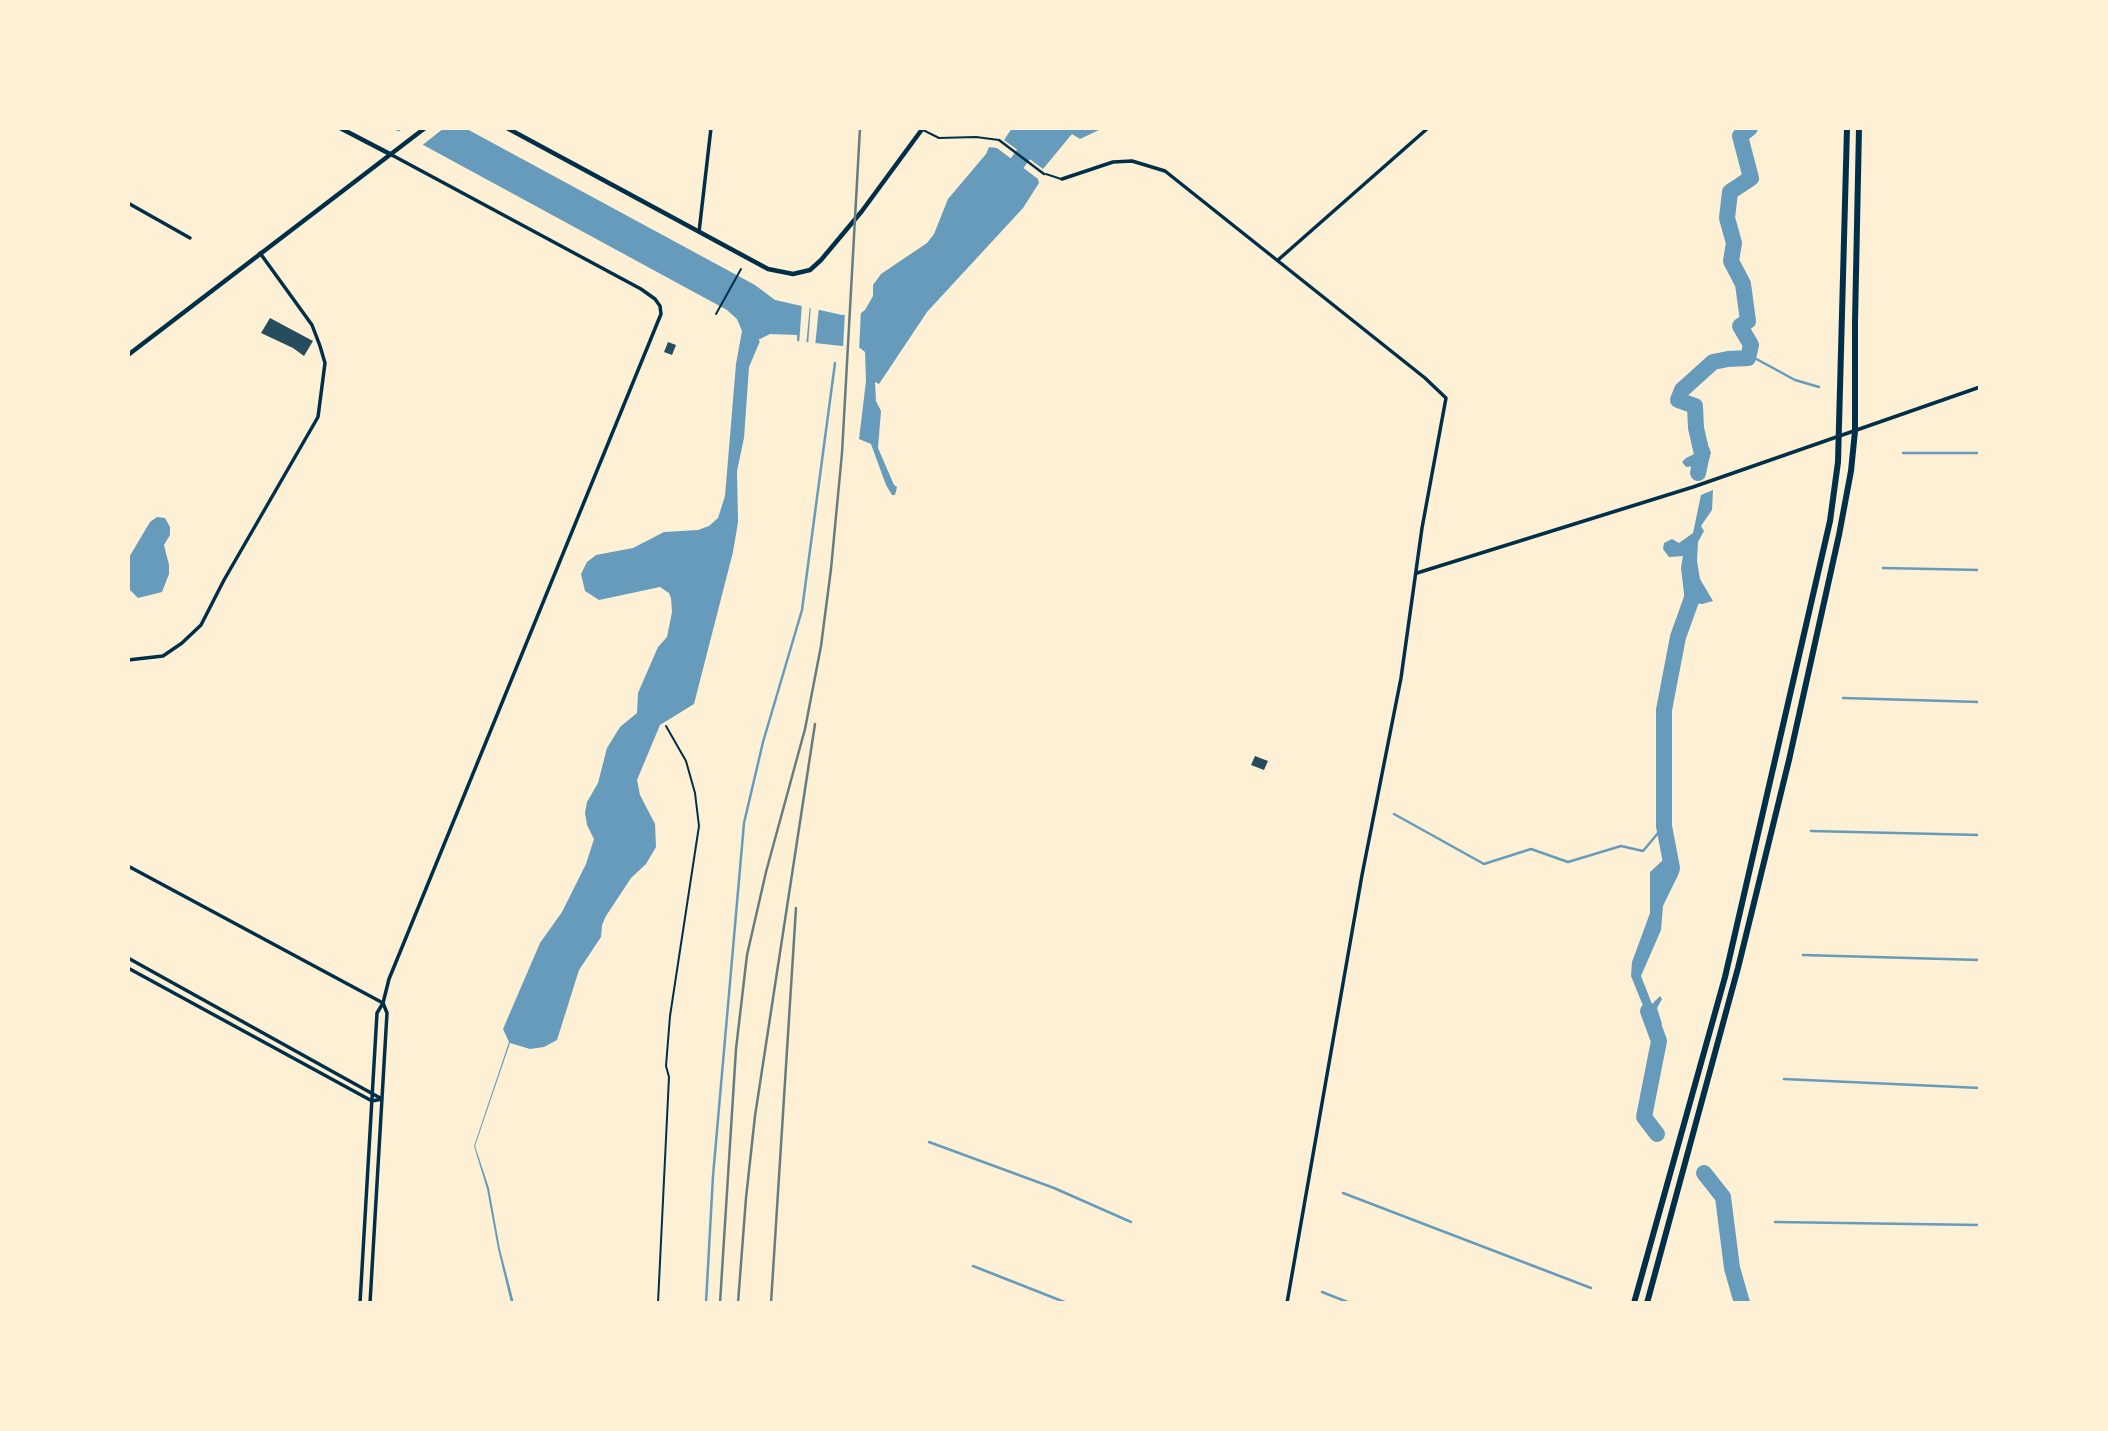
<!DOCTYPE html>
<style>
body{margin:0}
#map{position:relative;width:2108px;height:1431px;overflow:hidden;background:#fdf0d5;font-family:Barlow,sans-serif}
canvas{display:block}
.frame{position:absolute;inset:0;border:130px solid #fdf0d5;pointer-events:none}
</style>
<div id="map">
<canvas width="2108" height="1431"></canvas>
<div class="frame"></div>
</div>
<script>
const g = document.querySelector('canvas').getContext('2d');
g.lineJoin = 'round';
function fill(path, color) { g.fillStyle = color; g.fill(path, 'evenodd'); }
const toPath = rows => new Path2D(rows.map(r => 'M' + r).join(''));
function strokePath(path, color, width, dash) { g.strokeStyle = color; g.lineWidth = width; g.lineCap = dash ? 'butt' : 'round'; g.setLineDash(dash || []); g.stroke(path); }
fill(toPath([
 [392,128,465,128,755,285,775,300,842,315,861,313,865,310,873,296,873,285,881,274,927,243,934,234,948,199,986,154,989,147,997,148,1038,179,1039,183,1023,208,927,312,879,384,875,382,876,401,881,411,878,448,894,485,897,487,895,495,892,495,886,485,871,444,859,439,866,381,865,352,860,348,797,341,797,335,770,334,758,340,760,341,749,367,744,438,737,471,738,522,733,552,694,704,660,725,637,780,640,795,655,824,656,847,646,864,631,878,606,916,602,925,601,937,579,970,557,1040,544,1047,530,1049,510,1043,475,1146,489,1188,500,1249,514,1303,511,1303,498,1249,487,1189,474,1146,509,1042,503,1029,540,943,562,912,586,864,594,839,587,825,585,813,587,802,598,783,607,748,620,727,637,713,638,693,658,647,667,637,672,612,671,598,669,593,660,587,599,600,585,591,581,574,587,562,596,555,633,548,664,532,698,530,709,526,718,518,725,496,736,364,742,331,737,319,727,310],
 [1012,128,1103,128,1080,139,1072,134,1043,169,1004,140],
 [1709,447,1711,453,1707,465,1686,467,1682,462,1686,458],
 [1713,490,1712,510,1701,526,1704,531,1698,542,1697,561,1700,579,1713,601,1702,604,1685,602,1681,568,1683,556,1669,557,1663,549,1664,543,1672,539,1679,543,1693,533,1701,495],
 [157,517,165,518,170,527,170,535,164,545,169,565,169,574,162,592,138,598,128,588,128,559,150,522],
 [1665,854,1674,854,1679,873,1663,906,1661,930,1641,976,1652,1004,1660,996,1662,999,1657,1008,1662,1024,1654,1033,1631,976,1632,962,1650,913,1650,872,1663,860]
]), '#669bbc');
fill(toPath([
 [404,128,444,128,420,147,395,134],
 [802,303,810,305,806,346,799,345],
 [811,305,819,307,815,347,808,346],
 [861,309,859,351,843,349,845,311]
]), '#fdf0d5');
strokePath(toPath([
 [1749,355,1795,380,1819,387],
 [1903,453,1980,453],
 [1883,568,1980,570],
 [1843,698,1980,702],
 [1394,814,1484,864,1531,849,1568,862,1621,846,1643,851,1664,826],
 [1811,831,1980,835],
 [1803,955,1980,960],
 [1784,1079,1980,1088],
 [929,1142,1054,1188,1131,1222],
 [1343,1193,1591,1288],
 [1775,1222,1980,1225],
 [973,1266,1067,1303],
 [1322,1292,1350,1303],
 [706,1303,713,1176,744,823,763,742,802,610,835,363]
]), '#669bbc', 2.5);
strokePath(toPath([
 [1004,181,1043,128],
 [1698,473,1702,454,1696,428,1695,406,1678,400,1682,390,1713,362,1728,359,1748,358,1751,345,1740,326,1748,321,1743,284,1731,261,1734,243,1727,218,1730,192,1751,178,1740,136,1750,128],
 [1669,875,1672,868,1664,826,1664,710,1678,637,1692,598,1692,583],
 [1648,1011,1659,1041,1644,1117,1657,1134],
 [1704,1173,1723,1197,1732,1268,1742,1303]
]), '#669bbc', 16);
fill(toPath([
 [270,318,313,341,304,356,293,348,261,333],
 [668,342,676,345,672,355,664,352],
 [1255,756,1268,761,1264,770,1251,765]
]), '#264d5e');
strokePath(toPath([
 [716,314,741,269],
 [658,1303,669,1077,666,1066,670,1016,699,826,695,793,686,761,666,726]
]), '#003049', 2);
strokePath(toPath([
 [923,130,939,138,976,137,999,140],
 [1046,174,1061,179]
]), '#003049', 2);
strokePath(toPath([
 [999,140,1044,174]
]), '#003049', 2.5);
strokePath(toPath([
 [1062,179,1113,162,1132,161,1165,171,1425,378,1446,398,1422,528,1401,678,1362,875,1287,1303],
 [128,203,190,238],
 [699,232,711,128],
 [1278,260,1428,128],
 [1417,573,1693,487,1980,387],
 [128,660,163,656,182,643,201,625,224,580,318,417,325,363,320,346,312,325,260,253],
 [128,866,383,1003],
 [128,958,382,1099],
 [128,968,372,1101,382,1099],
 [360,1303,377,1013,383,1003,389,979,661,314,660,306,655,299,641,289,390,154],
 [370,1303,387,1013,383,1003]
]), '#003049', 3.5);
strokePath(toPath([
 [340,128,390,154],
 [507,128,768,269,793,274,810,270,821,260,862,211,923,128],
 [128,355,425,128]
]), '#003049', 4.5);
strokePath(toPath([
 [1634,1303,1725,977,1830,521,1838,462,1847,128],
 [1647,1303,1738,968,1789,760,1839,535,1851,471,1855,431,1855,322,1859,128]
]), '#003049', 6);
strokePath(toPath([
 [720,1303,736,1049,747,955,766,872,805,729,821,646,831,569,842,453,860,128],
 [738,1303,746,1198,755,1116,815,724],
 [771,1303,796,908]
]), '#657d81', 2.5);
</script>
